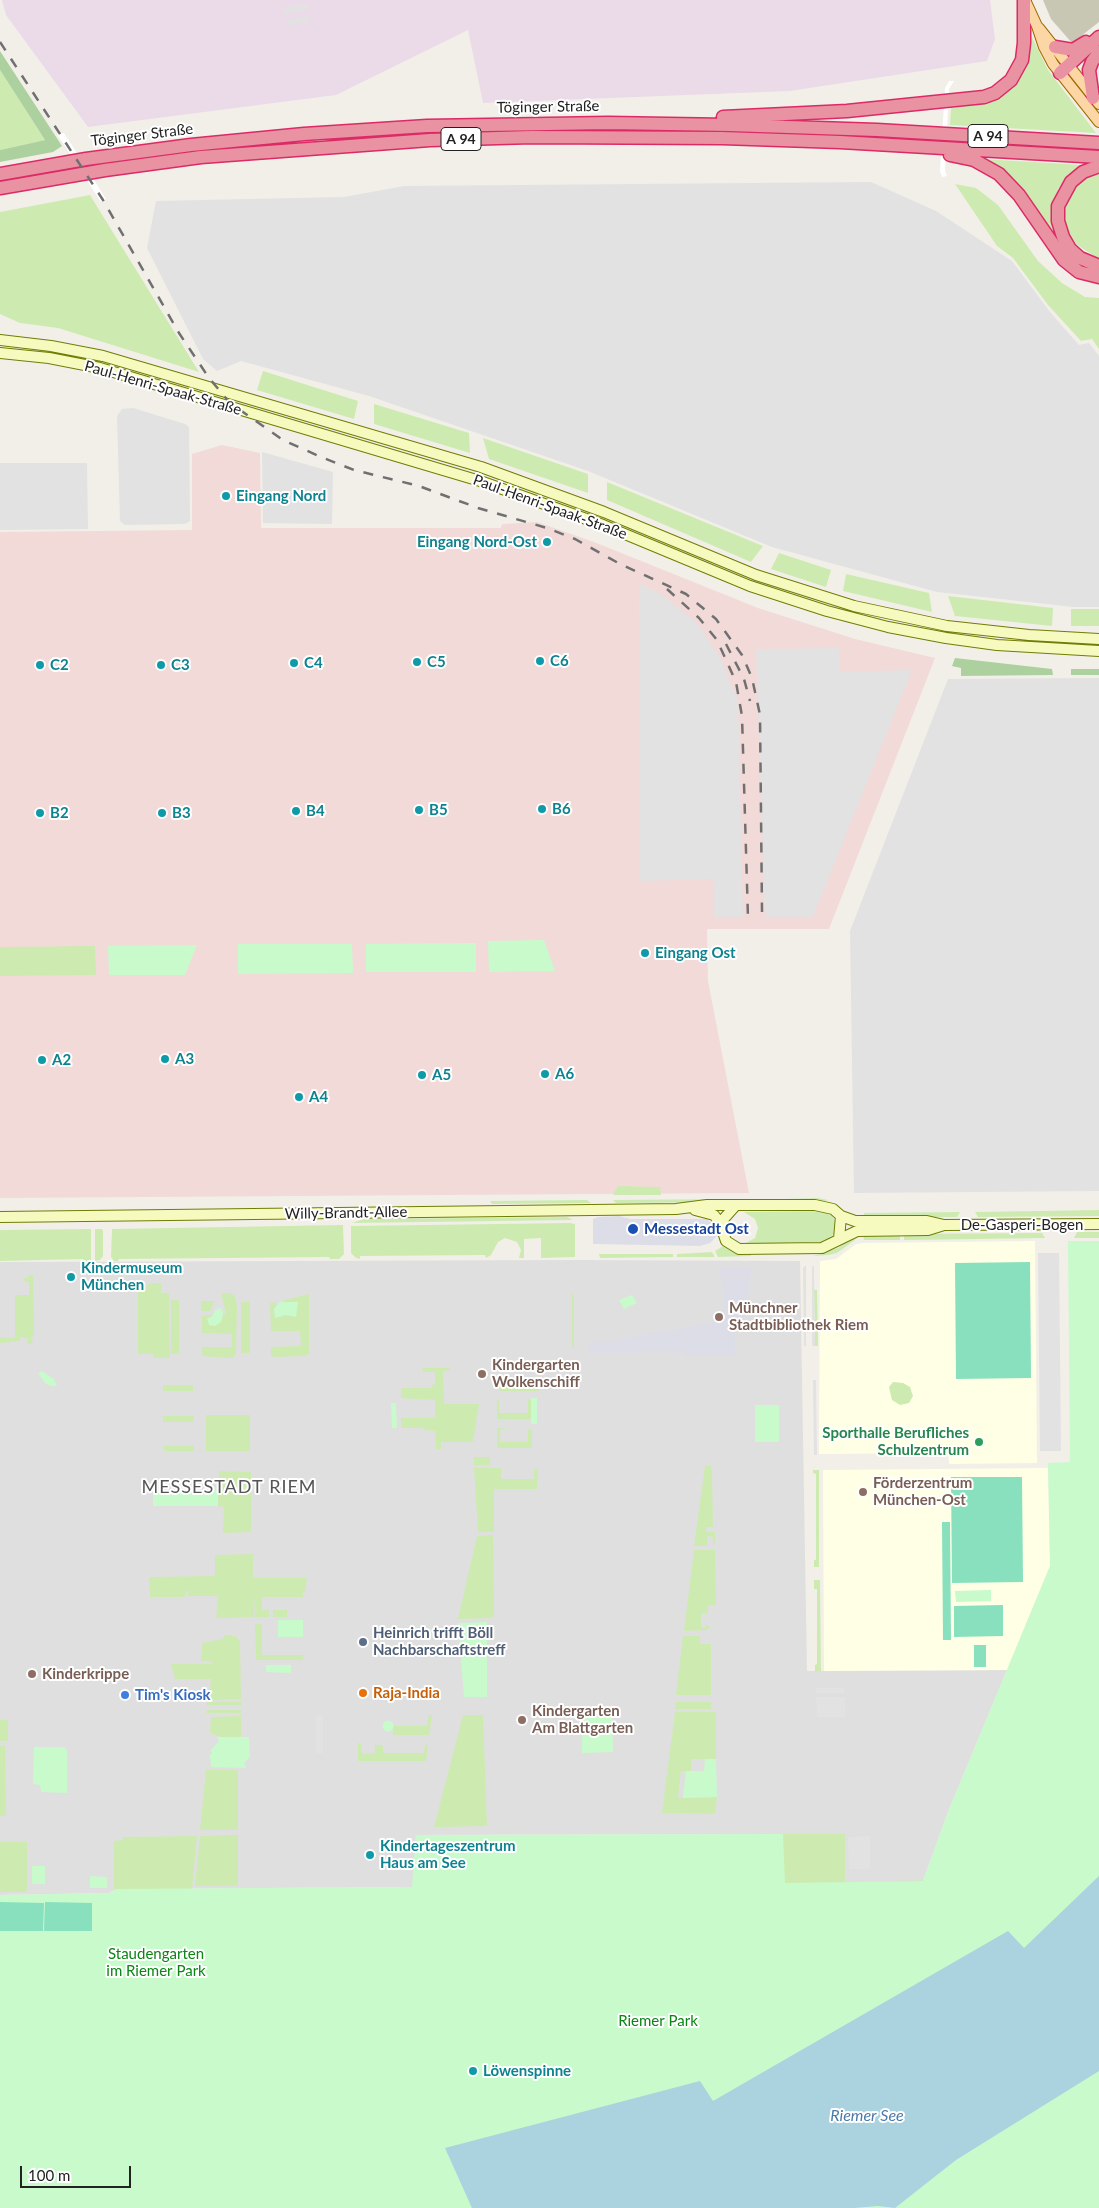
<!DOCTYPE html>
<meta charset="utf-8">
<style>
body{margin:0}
#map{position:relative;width:1099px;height:2208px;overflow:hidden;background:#f2efe9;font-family:Lato,sans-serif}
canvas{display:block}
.scale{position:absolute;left:20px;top:2166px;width:111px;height:22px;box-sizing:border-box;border:2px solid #222;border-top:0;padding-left:6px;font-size:15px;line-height:18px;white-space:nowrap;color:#222;-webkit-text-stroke:4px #fff;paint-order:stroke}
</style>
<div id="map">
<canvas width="1099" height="2208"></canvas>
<div class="scale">100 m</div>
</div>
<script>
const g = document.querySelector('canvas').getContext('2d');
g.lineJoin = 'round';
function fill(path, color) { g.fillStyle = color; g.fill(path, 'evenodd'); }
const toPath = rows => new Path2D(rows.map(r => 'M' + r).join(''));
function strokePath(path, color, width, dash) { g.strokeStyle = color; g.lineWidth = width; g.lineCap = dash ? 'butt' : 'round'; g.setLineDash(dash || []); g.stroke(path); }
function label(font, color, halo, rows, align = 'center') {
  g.font = font + ' Lato,sans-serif'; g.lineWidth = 4; g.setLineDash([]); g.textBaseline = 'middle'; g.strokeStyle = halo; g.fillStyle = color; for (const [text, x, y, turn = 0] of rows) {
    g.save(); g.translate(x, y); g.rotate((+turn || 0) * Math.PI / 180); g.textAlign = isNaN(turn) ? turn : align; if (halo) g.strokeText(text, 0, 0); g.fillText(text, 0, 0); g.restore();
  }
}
fill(toPath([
 [574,1260,800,1261,807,1671,1007,1670,948,1812,923,1881,784,1883,783,1834,416,1835,413,1887,117,1889,109,1893,0,1895,0,1262]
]), '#e0dfdf');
fill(toPath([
 [222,445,260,453,261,528,501,528,502,524,537,522,594,542,758,608,855,639,935,658,829,929,707,929,708,981,749,1193,0,1198,0,532,192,530,192,454]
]), '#f2dad9');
fill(toPath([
 [2,0,990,0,995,39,987,61,790,91,483,103,468,30,336,95,88,127,6,15]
]), '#ebdbe8');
fill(toPath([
 [1035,1241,1037,1463,949,1464,948,1453,819,1454,820,1261,836,1259,856,1244,863,1243],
 [1048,1468,1050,1566,1007,1670,824,1671,823,1470]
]), '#ffffe5');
fill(toPath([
 [1043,0,1099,0,1099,22,1072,43,1051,19]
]), '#c7c7b4');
fill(toPath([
 [1028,29,1048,70,1096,133,950,125,951,108,987,102,1003,93],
 [0,70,45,140,0,150],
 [982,159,1083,165,1070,174,1058,189,1053,207,1058,242],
 [1099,173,1099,259,1077,245,1067,231,1064,209,1074,189,1089,176],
 [955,184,976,188,998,205,1038,261,1062,283,1085,297,1099,298,1099,349,1092,339,1081,341,1048,305,1013,258,997,246],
 [90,195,199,372,58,328,20,323,0,314,0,212],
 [263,371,358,401,354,419,257,390],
 [374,404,469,433,470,453,374,424],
 [483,438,588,474,588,493,489,459],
 [607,482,763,546,751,562,607,500],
 [779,553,831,570,826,587,771,569],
 [846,574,929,593,932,612,843,591],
 [948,596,1053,608,1052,626,955,616],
 [1071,609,1099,609,1099,626,1071,626],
 [95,946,96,975,0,976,0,947],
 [618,1186,660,1187,661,1195,613,1195],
 [818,1198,828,1200,821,1202,751,1202,751,1200],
 [729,1199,729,1202,616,1203,613,1200],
 [587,1200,591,1203,492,1204,490,1201],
 [1099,1210,1099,1216,978,1217,975,1212],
 [823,1211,831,1215,836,1222,835,1233,826,1242,744,1244,755,1238,758,1228,755,1219,744,1212],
 [960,1212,957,1217,863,1218,864,1213],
 [567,1217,573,1220,352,1223,364,1219],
 [570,1223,575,1224,575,1257,541,1258,541,1238,524,1239,524,1258,519,1258,521,1250,517,1242,505,1238,498,1242,491,1255,486,1258,485,1255,360,1256,360,1259,356,1258,351,1253,351,1226],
 [343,1225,344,1254,339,1259,330,1259,329,1257,119,1259,118,1261,114,1261,111,1257,112,1229],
 [91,1229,91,1261,84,1262,83,1259,0,1261,0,1230],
 [95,1229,102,1229,103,1231,103,1256,100,1260,95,1261],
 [1077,1232,1099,1232,1099,1238,1074,1238],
 [1042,1233,1045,1238,904,1240,904,1234],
 [863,1234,900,1234,900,1240,864,1240],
 [856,1235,855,1240,837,1253,829,1255,813,1256,838,1248],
 [723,1246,733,1252,751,1253,751,1256,718,1257,715,1251],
 [712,1252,715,1257,677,1257,677,1254],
 [599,1254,673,1254,673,1257,600,1258],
 [28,1275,33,1275,34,1336,31,1337,33,1344,28,1344,28,1338,20,1337,20,1341,0,1343,0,1337,15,1338,15,1295,29,1295,29,1282,24,1281,24,1278,28,1278],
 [153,1283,161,1283,161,1293,169,1293,170,1358,154,1358,153,1354,138,1354,138,1288],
 [814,1290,817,1290,818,1346,815,1346],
 [221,1293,230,1293,235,1296,237,1307,236,1354,232,1358,202,1356,202,1347,232,1347,232,1334,202,1333,202,1316,213,1314,209,1317,222,1319,223,1314,226,1314],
 [309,1294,309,1354,305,1356,274,1357,271,1355,271,1347,301,1346,300,1331,271,1331,270,1303,276,1302,273,1314,286,1310,284,1300],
 [572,1294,574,1295,574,1348,572,1346],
 [171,1300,179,1300,179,1354,171,1354],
 [201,1301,215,1301,210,1311,201,1311],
 [241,1302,250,1302,250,1353,241,1353],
 [422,1368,450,1368,450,1370,443,1371,444,1404,479,1404,473,1442,441,1442,441,1449,436,1449,435,1431,424,1430,423,1428,401,1428,401,1418,435,1418,435,1400,401,1398,401,1388,432,1388,432,1385,435,1384,435,1372,423,1372],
 [499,1382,539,1383,539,1391,499,1391],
 [893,1382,903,1383,910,1387,913,1396,909,1403,900,1405,892,1400,889,1387],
 [163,1385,193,1385,193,1391,163,1391],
 [497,1400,499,1400,499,1413,528,1413,528,1400,531,1400,531,1419,497,1419],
 [206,1415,250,1415,250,1451,206,1451],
 [163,1416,194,1416,193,1422,163,1422],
 [497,1428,511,1428,500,1429,500,1442,528,1442,528,1429,532,1429,532,1448,497,1448],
 [164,1446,194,1446,194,1451,164,1451],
 [474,1457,490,1457,490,1465,474,1465],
 [705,1466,711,1466,712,1471,713,1527,706,1527,706,1532,715,1532,715,1543,713,1546,713,1537,707,1536,707,1546,694,1546],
 [474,1468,501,1468,501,1479,534,1479,534,1469,538,1468,537,1489,494,1489,494,1532,478,1532],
 [813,1470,819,1470,819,1567,814,1567,814,1560,816,1560,816,1474,813,1473],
 [219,1471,251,1472,251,1532,223,1533,224,1507,218,1506],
 [493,1535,494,1615,492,1618,458,1619,477,1536],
 [694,1550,715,1550,716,1605,708,1605,707,1617,706,1613,701,1613,701,1628,705,1628,706,1625,710,1626,708,1630,684,1631],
 [253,1554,253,1578,307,1578,305,1592,303,1592,303,1597,262,1597,262,1610,269,1610,269,1617,255,1617,254,1592,254,1617,216,1618,218,1596,188,1596,188,1591,186,1591,185,1597,150,1597,149,1577,215,1576,215,1555],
 [814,1580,820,1580,821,1671,815,1672,815,1665,817,1664,817,1589,814,1589],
 [273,1610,287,1610,287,1617,273,1617],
 [255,1624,262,1624,262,1655,304,1655,303,1660,256,1660],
 [224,1635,235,1636,240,1641,241,1699,209,1700,211,1679,175,1679,171,1664,212,1664,211,1661,201,1661,202,1643,223,1639],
 [683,1636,700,1636,700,1644,711,1644,711,1695,676,1695],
 [207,1702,241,1702,241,1705,207,1705],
 [676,1702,711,1702,711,1709,675,1709],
 [207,1710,241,1710,241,1713,206,1713],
 [675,1712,716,1712,716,1759,691,1759,691,1771,681,1771,678,1798,717,1797,715,1814,662,1813],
 [429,1715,432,1715,429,1735,393,1735,393,1726,427,1726],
 [463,1715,483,1715,487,1826,434,1827],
 [241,1716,241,1737,224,1738,210,1733,211,1717],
 [0,1720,8,1720,8,1741,0,1741],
 [358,1743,361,1743,362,1754,375,1753,375,1745,383,1745,383,1753,424,1753,425,1745,428,1744,426,1761,358,1761],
 [0,1746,5,1746,6,1816,0,1816],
 [206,1770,238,1770,238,1830,200,1830],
 [775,1834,845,1834,845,1882,939,1880,783,2000],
 [238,1835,238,1886,195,1886,200,1836],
 [197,1836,192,1889,114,1889,114,1841,123,1840,123,1837],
 [0,1842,27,1842,27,1892,0,1892]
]), '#cdebb0');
fill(toPath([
 [0,51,62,146,53,152,0,162,0,150,45,140,0,70],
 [955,658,1052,669,1053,675,961,676,961,668,952,666],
 [1071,669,1099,669,1099,675,1071,675]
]), '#add19e');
fill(toPath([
 [544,940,555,971,489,972,488,941],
 [476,943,476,972,366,972,366,944],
 [238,944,352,944,353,973,238,974],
 [197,945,185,975,109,975,108,946],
 [1068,1241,1099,1241,1099,2208,0,2208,0,1895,109,1893,117,1889,412,1887,416,1835,783,1834,785,1883,923,1881,948,1812,1050,1566,1048,1463,1070,1462],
 [632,1295,637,1303,624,1309,619,1300],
 [280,1302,298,1302,296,1317,286,1315,275,1318,274,1309],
 [221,1308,223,1313,221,1322,215,1326,209,1325,207,1318,212,1317,215,1310],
 [42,1371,54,1379,57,1386,50,1386,44,1382,38,1373],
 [531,1398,537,1398,537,1424,531,1424],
 [391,1403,396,1403,397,1428,392,1428],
 [755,1405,779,1405,779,1442,755,1442],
 [218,1490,218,1506,153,1506,153,1491],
 [991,1590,991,1601,956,1602,955,1591],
 [278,1620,303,1620,303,1637,278,1637],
 [487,1622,487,1697,464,1697,458,1623],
 [266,1665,291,1665,291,1673,266,1672],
 [612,1716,613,1752,582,1753,582,1717],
 '382.5 1726a5.5 5.5 0 1 1 11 0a5.5 5.5 0 1 1-11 0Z',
 [217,1737,249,1737,250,1757,244,1763,246,1768,211,1767,210,1755,212,1752,210,1751,219,1741],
 [34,1747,64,1747,67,1750,67,1793,41,1792,40,1785,33,1784],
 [705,1759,716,1759,717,1797,683,1798,686,1771,704,1771],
 [32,1866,45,1866,45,1884,32,1884],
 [90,1876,107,1877,107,1888,90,1888]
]), '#c8facc');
fill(toPath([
 [1030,1262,1031,1378,956,1379,955,1263],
 [951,1477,1022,1477,1023,1582,952,1583],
 [942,1522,950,1522,951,1640,943,1640],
 [1003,1605,1003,1636,954,1637,954,1606],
 [974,1645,986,1645,986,1667,974,1667],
 [0,1902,44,1903,43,1931,0,1931],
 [45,1902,92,1903,92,1931,44,1931]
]), '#88e0be');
fill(toPath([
 [307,3,308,9,284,14,283,8],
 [309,16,310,21,287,26,286,20],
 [871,182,936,211,1012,261,1050,312,1079,345,1089,343,1099,356,1099,607,1074,607,937,592,772,547,588,471,369,396,241,361,217,371,203,359,147,248,156,201,344,197,404,186],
 [133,408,185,424,189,427,190,521,185,524,125,525,120,521,117,416,122,409],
 [262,452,333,472,332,524,263,523],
 [0,463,87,463,88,529,0,530],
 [639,583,662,595,697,623,720,657,738,701,743,917,714,918,713,879,640,881],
 [839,648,840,672,912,670,813,917,765,917,756,649],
 [1099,678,1099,1191,854,1193,850,931,948,679],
 [1038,1253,1059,1253,1061,1451,1040,1451],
 [806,1265,806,1346,804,1346,803,1268],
 [812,1266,814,1266,815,1346,812,1346],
 [813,1380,816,1380,817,1455,814,1455],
 [816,1688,844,1688,844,1693,816,1693],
 [816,1697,845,1697,845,1717,817,1717],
 [581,1706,612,1706,612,1712,581,1712],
 [316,1716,323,1716,323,1753,316,1753],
 [870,1836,870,1869,849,1869,848,1837]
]), '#e2e2e2');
fill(toPath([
 [619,1216,630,1219,707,1219,716,1227,717,1236,710,1243,700,1246,593,1244,593,1219,598,1217],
 [719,1268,752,1268,745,1316,735,1323,735,1355,685,1356,684,1352,589,1353,589,1341,613,1341,723,1320,723,1292]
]), '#dddde8');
fill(toPath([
 [1099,1876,1099,2071,956,2160,895,2208,878,2206,854,2208,472,2208,445,2148,700,2081,713,2101,1008,1931,1024,1948]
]), '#aad3df');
fill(toPath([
 [949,81,954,81,949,89,945,171,947,176,942,177,940,171,945,88],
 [64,133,106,199,101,202,57,134]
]), '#fff');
const secondary = toPath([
 [0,340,51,346,103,356,481,467,604,512,756,575,854,606,947,626,1029,635,1099,639],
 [0,353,49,358,100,368,480,481,603,525,750,586,827,611,888,627,946,638,997,645,1099,651],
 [695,1210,714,1215,720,1223,726,1241,739,1249,822,1248,857,1231,928,1230,944,1225],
 [841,1216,855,1221,927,1221,944,1225,1099,1224],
 [0,1217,676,1209,707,1205,815,1205,833,1209,841,1216,839,1239],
 [720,1223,736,1205]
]);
const primary = toPath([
 [1025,0,1037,26,1044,47,1053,64,1099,122],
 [1039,28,1099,104]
]);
const motorway = toPath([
 [1055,47,1073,50,1086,42],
 [1060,73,1099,37],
 [1093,98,1089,70,1092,62,1099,52],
 [723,117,847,111,984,97,995,93,1011,80,1022,60,1024,43,1024,0],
 [950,155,974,160,999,174,1019,195,1064,260,1079,272,1099,277],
 [1099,166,1083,172,1071,182,1058,206,1058,221,1063,237,1070,249,1080,258,1099,266],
 [0,174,86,159,191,145,304,134,427,126,608,123,729,125,877,130,1099,143],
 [0,188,105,170,201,157,430,140,532,137,722,138,840,142,1099,157]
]);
strokePath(secondary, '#707d05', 12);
strokePath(primary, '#a06b00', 12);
strokePath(motorway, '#dc2a67', 15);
strokePath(secondary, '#f7fabf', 10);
strokePath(primary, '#fcd6a4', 10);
strokePath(motorway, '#e892a2', 12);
strokePath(toPath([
 [0,42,103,200,179,333,209,378,230,403,283,440,321,457,354,470,419,486,478,508,547,528,575,539,620,564,686,594,716,619,742,655,752,678,760,715,762,912],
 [667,589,699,618,717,640,736,682,742,716,748,918],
 [726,644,744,679,750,701]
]), '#707070', 2.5, [10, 10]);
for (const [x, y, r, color] of [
 [226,496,5,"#0f9aa8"],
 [547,542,5,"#0f9aa8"],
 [540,661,5,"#0f9aa8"],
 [417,662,5,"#0f9aa8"],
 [294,663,5,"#0f9aa8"],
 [40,665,5,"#0f9aa8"],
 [161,665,5,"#0f9aa8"],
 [542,809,5,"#0f9aa8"],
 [419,810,5,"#0f9aa8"],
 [296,811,5,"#0f9aa8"],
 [40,813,5,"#0f9aa8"],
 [162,813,5,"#0f9aa8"],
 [645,953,5,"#0f9aa8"],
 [165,1059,5,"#0f9aa8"],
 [42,1060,5,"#0f9aa8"],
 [545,1074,5,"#0f9aa8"],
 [422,1075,5,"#0f9aa8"],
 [299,1097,5,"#0f9aa8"],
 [633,1229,6,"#1a4fb4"],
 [71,1277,5,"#0f9aa8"],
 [719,1317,5,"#8d6e63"],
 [482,1374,5,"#8d6e63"],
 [979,1442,5,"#2e9e5b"],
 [863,1492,5,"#8d6e63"],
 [363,1642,5,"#5c6f8a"],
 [32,1674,5,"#8d6e63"],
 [363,1693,5,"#e8710a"],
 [125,1695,5,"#3f7fe0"],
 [522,1720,5,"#8d6e63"],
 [370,1855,5,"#0f9aa8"],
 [473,2071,5,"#0f9aa8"]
]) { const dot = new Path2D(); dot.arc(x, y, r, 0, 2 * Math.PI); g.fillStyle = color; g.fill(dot); strokePath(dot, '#fff', 2); }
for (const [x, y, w] of [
 [988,136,40],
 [461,139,40]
]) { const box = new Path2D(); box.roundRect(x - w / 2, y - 11.5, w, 23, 4); g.fillStyle = '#fff'; g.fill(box); strokePath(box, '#222', 1); }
label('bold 14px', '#222', null, [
 ["A 94",988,136],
 ["A 94",461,139]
]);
label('15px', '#222', '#fff', [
 ["Töginger Straße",548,107,-1],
 ["Töginger Straße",142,135,-7],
 ["Paul-Henri-Spaak-Straße",163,388,16],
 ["Paul-Henri-Spaak-Straße",550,507,20],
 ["Willy-Brandt-Allee",346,1213,-1],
 ["De-Gasperi-Bogen",1022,1225]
]);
label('bold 15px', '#0d838f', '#fff', [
 ["Eingang Nord",236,496],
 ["Eingang Nord-Ost",537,542,"right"],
 ["C6",550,661],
 ["C5",427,662],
 ["C4",304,663],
 ["C2",50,665],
 ["C3",171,665],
 ["B6",552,809],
 ["B5",429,810],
 ["B4",306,811],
 ["B2",50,813],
 ["B3",172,813],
 ["Eingang Ost",655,953],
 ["A3",175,1059],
 ["A2",52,1060],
 ["A6",555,1074],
 ["A5",432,1075],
 ["A4",309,1097],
 ["Kindermuseum",81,1268],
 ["München",81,1285],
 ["Kindertageszentrum",380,1846],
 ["Haus am See",380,1863],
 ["Löwenspinne",483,2071]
], 'left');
label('bold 15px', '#164399', '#fff', [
 ["Messestadt Ost",644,1229]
], 'left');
label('bold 15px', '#785e54', '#fff', [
 ["Münchner",729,1308],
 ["Stadtbibliothek Riem",729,1325],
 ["Kindergarten",492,1365],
 ["Wolkenschiff",492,1382],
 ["Förderzentrum",873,1483],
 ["München-Ost",873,1500],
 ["Kinderkrippe",42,1674],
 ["Kindergarten",532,1711],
 ["Am Blattgarten",532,1728]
], 'left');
label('bold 15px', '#27864d', '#fff', [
 ["Sporthalle Berufliches",969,1433],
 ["Schulzentrum",969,1450]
], 'right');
label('bold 15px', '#4e5e75', '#fff', [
 ["Heinrich trifft Böll",373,1633],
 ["Nachbarschaftstreff",373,1650]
], 'left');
label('bold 15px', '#c56008', '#fff', [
 ["Raja-India",373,1693]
], 'left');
label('bold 15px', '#366cbe', '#fff', [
 ["Tim's Kiosk",135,1695]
], 'left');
label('15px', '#0c8416', '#fff', [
 ["Staudengarten",156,1954],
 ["im Riemer Park",156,1971],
 ["Riemer Park",658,2021]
]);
label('italic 16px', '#4a7aab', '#fff', [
 ["Riemer See",867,2116]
]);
g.letterSpacing = '1px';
label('18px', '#555', '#fff', [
 ["MESSESTADT RIEM",229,1487]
]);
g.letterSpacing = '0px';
</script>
